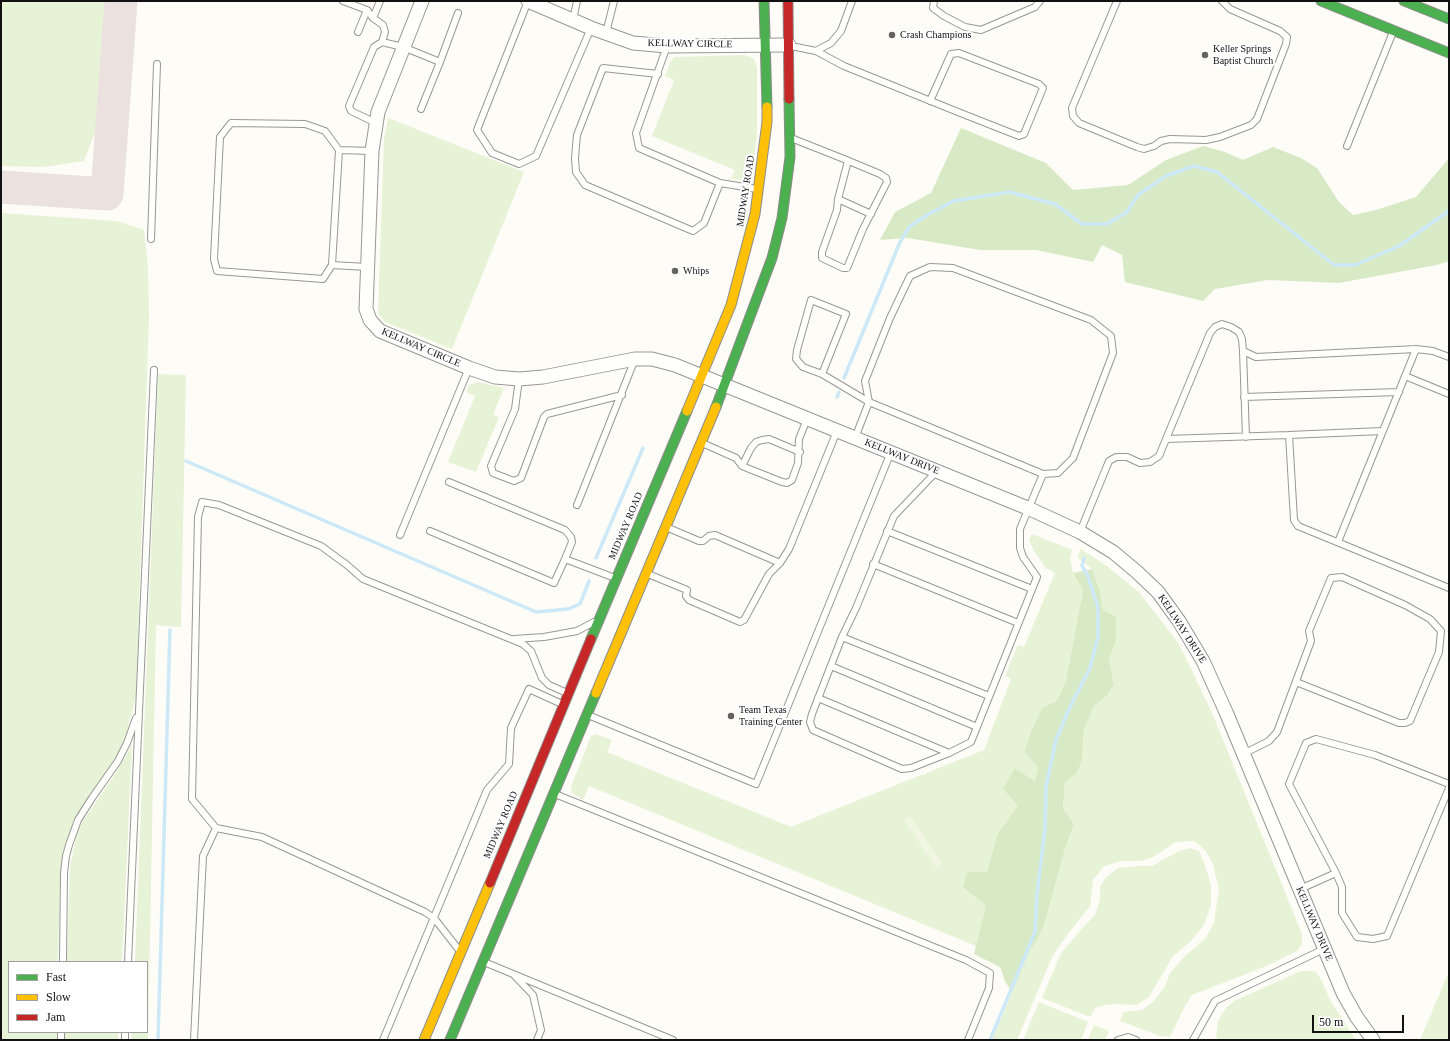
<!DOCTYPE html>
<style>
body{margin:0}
#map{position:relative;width:1450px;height:1041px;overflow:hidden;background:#fdfcf7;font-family:Georgia,serif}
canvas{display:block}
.frame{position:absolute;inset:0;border:2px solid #111;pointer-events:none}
.legend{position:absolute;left:8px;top:961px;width:140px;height:72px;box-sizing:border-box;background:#fff;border:1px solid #a0a0a0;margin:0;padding:5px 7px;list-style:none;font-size:12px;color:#111}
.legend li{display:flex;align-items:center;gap:8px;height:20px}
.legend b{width:20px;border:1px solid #a0a0a0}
.scale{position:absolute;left:1312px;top:1015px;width:92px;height:18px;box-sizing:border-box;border:2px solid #111;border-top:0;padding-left:5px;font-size:12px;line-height:14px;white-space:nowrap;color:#111;-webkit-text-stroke:3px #fff;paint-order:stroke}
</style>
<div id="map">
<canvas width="1450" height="1041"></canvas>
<div class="frame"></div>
<ul class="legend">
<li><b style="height:5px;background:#4caf50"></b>Fast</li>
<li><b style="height:5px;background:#ffc107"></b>Slow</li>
<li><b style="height:5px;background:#c62828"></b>Jam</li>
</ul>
<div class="scale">50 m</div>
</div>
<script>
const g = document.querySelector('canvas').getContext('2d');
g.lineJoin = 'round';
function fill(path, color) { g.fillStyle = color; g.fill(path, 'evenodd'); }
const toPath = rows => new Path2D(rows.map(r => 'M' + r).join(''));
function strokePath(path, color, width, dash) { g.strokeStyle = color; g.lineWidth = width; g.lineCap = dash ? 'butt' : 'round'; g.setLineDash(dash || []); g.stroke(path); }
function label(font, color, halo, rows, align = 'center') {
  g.font = font + ' Georgia,serif'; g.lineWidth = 4; g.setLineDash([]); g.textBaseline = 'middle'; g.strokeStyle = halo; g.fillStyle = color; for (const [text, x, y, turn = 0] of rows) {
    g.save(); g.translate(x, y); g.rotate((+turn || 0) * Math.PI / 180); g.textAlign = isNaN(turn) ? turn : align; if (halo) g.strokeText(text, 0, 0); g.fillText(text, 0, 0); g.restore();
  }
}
fill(toPath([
 [1,1,105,1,101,117,84,161,43,167,1,166],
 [743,55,748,56,754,59,757,68,757,134,752,175,746,180,731,179,735,170,652,136,674,80,665,76,671,61,675,57],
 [388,118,524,172,452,349,385,322,378,313,384,138],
 [1,213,117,221,144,230,148,267,149,317,136,696,127,732,117,757,76,818,63,850,60,883,58,962,9,962,9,1032,57,1032,57,1040,1,1040],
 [158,374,186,375,181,627,156,625,148,1040,131,1040,132,1032,147,1032,147,962,135,962],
 [478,382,504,388,493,415,499,417,476,472,448,462,475,396,468,393,467,390,469,385],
 [1032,534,1072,550,1070,558,1073,573,1083,590,1066,681,1057,701,1042,708,1032,729,1024,752,1038,767,1035,781,1015,768,1018,805,997,835,987,872,986,905,976,946,589,786,583,800,572,793,571,787,591,736,595,734,612,740,607,752,791,827,984,750,1011,679,1005,676,1018,645,1024,647,1055,573,1046,568,1034,551,1029,540],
 [1081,549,1108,567,1139,592,1179,644,1213,715,1302,934,1302,944,1297,951,1269,965,1192,995,1184,1008,1170,1037,1160,1036,1120,1021,1123,1012,1142,1010,1154,1001,1165,986,1170,973,1185,956,1205,939,1214,923,1219,889,1213,864,1205,850,1194,841,1176,842,1153,857,1141,861,1120,861,1103,867,1093,880,1090,906,1071,930,1053,955,1017,1040,992,1040,1029,952,1037,940,1044,926,1065,849,1074,824,1063,808,1065,782,1077,773,1083,748,1084,730,1094,706,1108,695,1114,684,1109,659,1116,639,1103,610,1100,591,1092,569,1077,557],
 [132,745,122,962,67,962,70,867,78,828,116,773],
 [1190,848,1199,851,1204,862,1211,885,1211,905,1204,925,1190,942,1173,956,1149,997,1137,1005,1118,1004,1104,1005,1095,1008,1090,1017,1042,998,1061,953,1084,926,1095,915,1100,900,1100,887,1106,877,1118,868,1137,866,1152,866,1179,851],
 [1301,971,1315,971,1321,979,1330,1000,1356,1040,1219,1040,1216,1036,1218,1021,1226,1008,1234,1001],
 [1449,971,1449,1040,1420,1040],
 [1039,1002,1088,1022,1081,1040,1023,1040],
 [1094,1025,1109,1031,1105,1040,1088,1040],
 [65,1032,118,1032,118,1040,65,1040]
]), '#e7f3d7');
fill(toPath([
 [961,128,1046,163,1073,190,1128,185,1166,160,1203,146,1225,152,1243,160,1273,147,1301,158,1317,168,1339,202,1353,215,1376,210,1416,197,1449,158,1449,261,1437,265,1339,283,1268,280,1215,289,1203,301,1125,282,1122,255,1102,245,1093,262,1036,250,980,250,908,238,880,240,895,212,931,193],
 [1092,569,1100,591,1103,610,1116,617,1116,640,1109,659,1114,684,1108,695,1094,706,1084,730,1082,759,1077,773,1065,782,1063,808,1074,824,1065,849,1044,926,1037,940,1029,952,1012,993,1005,981,1000,967,974,954,986,905,963,887,967,872,987,872,997,835,1018,805,1003,789,1015,768,1035,781,1038,767,1024,752,1032,729,1042,708,1057,701,1066,681,1083,590,1073,573]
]), '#d8eac5');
fill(toPath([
 [910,816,942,864,936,868,904,820]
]), '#f0f6e1');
strokePath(toPath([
 [844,378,900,242,910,226,929,214,954,201,1009,192,1055,204,1082,224,1107,224,1127,212,1138,195,1166,176,1194,166,1217,172,1334,265,1355,265,1399,246,1449,211],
 [837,397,839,392],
 [186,461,536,612,568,609,580,604,589,581],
 [596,558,643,448],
 [158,1040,170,630],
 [990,1040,1035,932,1037,894,1045,829,1046,786,1056,740,1070,707,1090,668,1098,637,1098,607,1087,574,1082,566,1084,558]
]), '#cde8f7', 3.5);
strokePath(toPath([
 [1,187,107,194,121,1]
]), '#ebe1df', 33);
const lane = toPath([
 [343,1,367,10,373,18,383,25,385,32,382,42],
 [528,1,477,130,492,153,519,164,536,156,591,28],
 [934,1,933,8,944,16,965,27,981,30,1035,7,1040,1],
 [1117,1,1072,108,1073,116,1079,123,1137,147,1144,149,1154,146,1161,141,1170,139,1206,140,1220,137,1251,125,1257,119,1286,44,1287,37,1280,31,1230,9,1222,1],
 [373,18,380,1],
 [573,20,577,1],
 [358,32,367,10],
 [606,33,614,1],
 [667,46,636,133,639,148,720,183,757,189],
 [791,46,816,51,844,66,958,112,1019,136,1024,134,1043,88,1039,84,959,53,951,54,930,101],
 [816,51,831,43,841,31,852,1],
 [440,62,458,13],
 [658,74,603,68,577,135,575,158,576,172,585,185,693,231,704,223,720,183],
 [376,123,351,111,349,106,374,47,382,42,403,47,440,62,421,109],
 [791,138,844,159,880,174,886,178,887,182,863,229,847,268,843,268,822,258,822,252,837,210,838,199,848,161],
 [1347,146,1393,32],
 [838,199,871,214],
 [151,239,157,64],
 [332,265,339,150],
 [367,267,332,265,323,279,217,271,214,259,220,137,231,123,305,124,325,131,339,150,372,151],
 [1243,351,1246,437],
 [822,374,803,367,796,359,797,350,811,300,846,314,822,374,869,402,855,438],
 [1405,376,1449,394],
 [519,379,515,409,491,466,493,473,514,481,521,478,544,417,547,414,622,395],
 [1244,397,1399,392],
 [1289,435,1382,431],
 [1166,439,1289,435,1294,520,1298,526,1449,588],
 [702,443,736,458,742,466,782,482,787,483,792,480,798,463,799,439,807,419],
 [742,466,751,448,756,442,762,440,769,439,800,452],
 [937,471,894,516,856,608,842,637,812,714,810,722,813,730,902,769,911,768,949,753,971,742,1037,577,1023,557,1020,548,1020,529,1043,474,1058,473,1073,458,1113,353,1111,336,1091,320,953,268,930,267,910,276,890,318,865,381,869,402,1043,474],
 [449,482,565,530,571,537,572,542,565,559,615,578],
 [577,505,635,359],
 [666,527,699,541,703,541,709,536,715,535,780,563],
 [430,531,554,583,565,559],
 [887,531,1032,589],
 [1080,532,1109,461,1116,457,1127,457,1140,463,1150,462,1159,456,1210,333,1215,327,1222,324,1231,327,1239,332,1242,339,1243,351,1256,357,1416,349,1433,351,1449,357],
 [400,535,469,368],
 [1338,542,1416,349],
 [873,564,1018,623],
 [648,574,687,590,686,596,689,600,740,622,744,620,769,574,780,563,789,549,837,431],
 [842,637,989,696],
 [514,639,544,637,577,631,594,622],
 [831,666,977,727],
 [818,698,949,753],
 [588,715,756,784,891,452],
 [1243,754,1269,741,1277,732,1311,641,1309,631,1331,578,1342,577,1405,605,1430,619,1441,631,1439,652,1410,721,1405,723,1399,723,1296,682],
 [1449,784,1375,755,1316,739,1306,743,1289,784,1336,873,1342,887,1342,913,1357,937,1373,939,1387,936,1449,788],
 [555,794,966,960,990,973,989,988,968,1040],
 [216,828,192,799,198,517,202,502,219,505,321,546,347,565,363,579,523,644,531,651,542,678,549,685,567,693],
 [1300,889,1336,873],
 [63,962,64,873,66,856,69,845,78,820,92,798,118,761,127,743,136,718],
 [128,962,154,370],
 [484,962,673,1040],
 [515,976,533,995,541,1030,537,1040],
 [61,1040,61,1032],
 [125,1040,125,1032],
 [194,1040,203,856,216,828,262,837,425,912,434,918,459,950],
 [383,1040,487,790,509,764,511,728,529,689,562,704],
 [1118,1040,1128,1037,1136,1040],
 [1193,1040,1215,1001,1324,949]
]);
const street = toPath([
 [422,1,378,112,372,151,366,309,370,320,380,331,469,368,495,377,519,379,543,377,635,359,652,359,675,365,1030,509,1080,532,1113,552,1137,572,1158,592,1179,621,1203,661,1226,712,1343,993,1356,1016,1373,1040],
 [528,1,591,28,633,43,667,46,789,45]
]);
const fast = toPath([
 [764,1,767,107],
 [1321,1,1449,53],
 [1404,1,1449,19],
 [716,407,772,258,782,218,790,157,789,99],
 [591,639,687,411],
 [450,1040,596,693]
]);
const slow = toPath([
 [687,411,731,305,755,214,767,122,767,107],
 [596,693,716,407],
 [424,1040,490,883]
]);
const jam = toPath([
 [788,1,789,99],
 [490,883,591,639]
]);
strokePath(lane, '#979795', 8);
strokePath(street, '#979795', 15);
strokePath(fast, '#8e8d8b', 11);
strokePath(slow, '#8e8d8b', 11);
strokePath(jam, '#8e8d8b', 11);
strokePath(lane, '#fffffe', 6);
strokePath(street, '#fffffe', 13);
strokePath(fast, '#4caf50', 9);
strokePath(slow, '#ffc107', 9);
strokePath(jam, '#c62828', 9);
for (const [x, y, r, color] of [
 [892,35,4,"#646362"],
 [1205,55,4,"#646362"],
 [675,271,4,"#646362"],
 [731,716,4,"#646362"]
]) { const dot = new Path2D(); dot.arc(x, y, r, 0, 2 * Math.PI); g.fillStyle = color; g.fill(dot); strokePath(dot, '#fff', 1.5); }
label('10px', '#111', '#fff', [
 ["Crash Champions",900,35],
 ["Keller Springs",1213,49],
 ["Baptist Church",1213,61],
 ["Whips",683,271],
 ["Team Texas",739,710],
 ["Training Center",739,722]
], 'left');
label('10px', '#111', '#fff', [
 ["KELLWAY CIRCLE",690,44,1],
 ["MIDWAY ROAD",746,191,-81],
 ["KELLWAY CIRCLE",421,348,23],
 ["KELLWAY DRIVE",902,457,22],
 ["MIDWAY ROAD",626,526,-67],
 ["KELLWAY DRIVE",1182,629,57],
 ["MIDWAY ROAD",501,825,-67],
 ["KELLWAY DRIVE",1314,924,67]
]);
</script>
